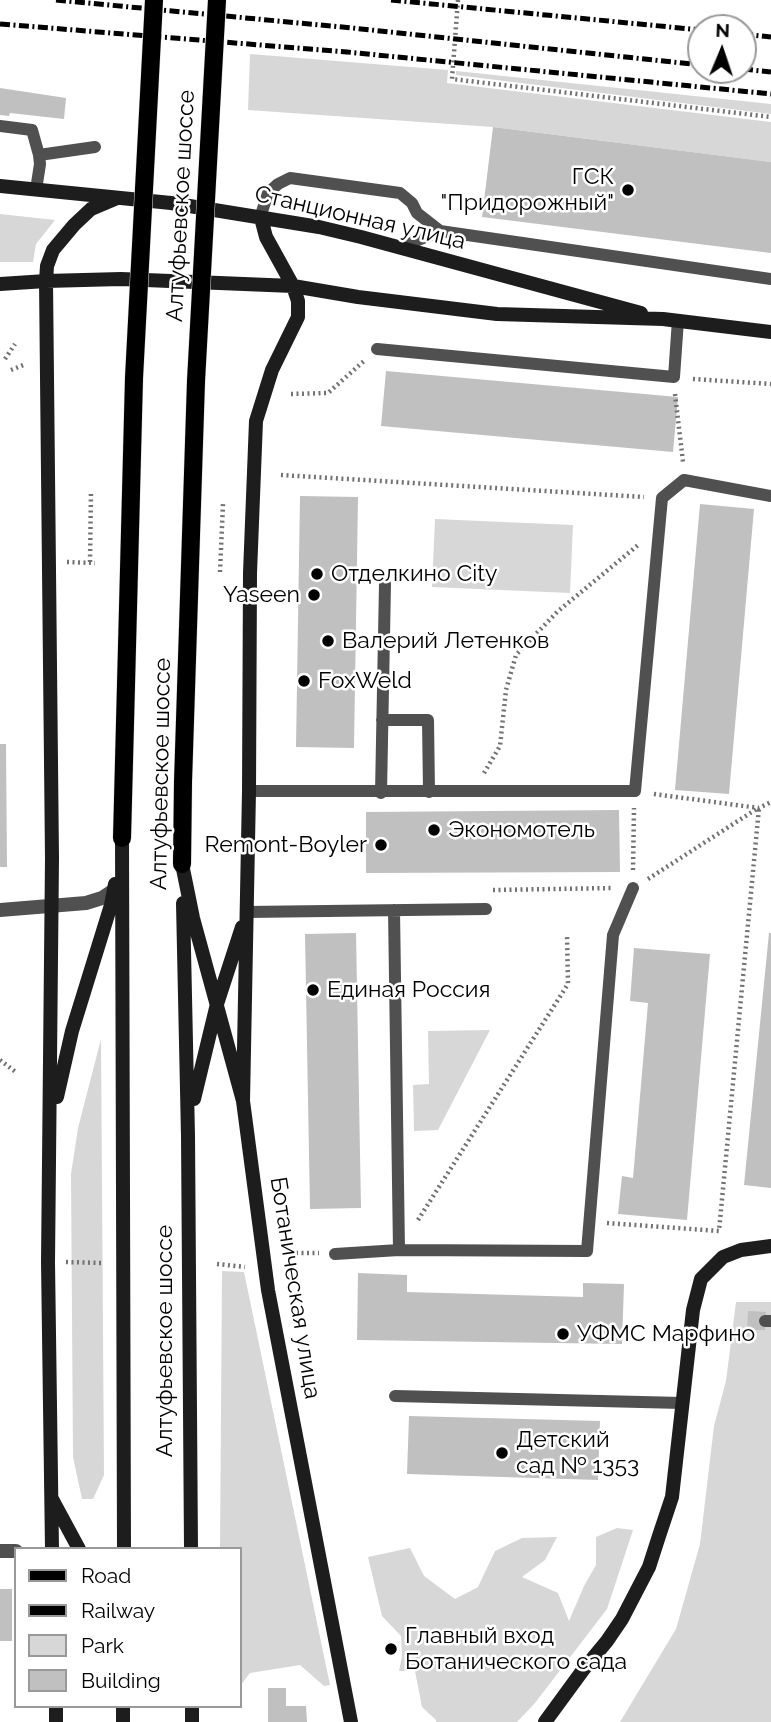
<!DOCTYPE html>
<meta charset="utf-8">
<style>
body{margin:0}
#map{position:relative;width:771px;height:1722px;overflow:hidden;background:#fff;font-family:Raleway,sans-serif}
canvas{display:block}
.legend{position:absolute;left:14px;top:1547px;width:228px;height:161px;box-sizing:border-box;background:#fff;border:2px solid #999;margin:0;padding:9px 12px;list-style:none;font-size:21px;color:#000}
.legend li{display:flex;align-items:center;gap:14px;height:35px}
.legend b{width:35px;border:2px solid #999}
.north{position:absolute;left:687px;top:14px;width:70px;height:70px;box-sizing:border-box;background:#fff;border:2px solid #999;border-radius:50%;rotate:2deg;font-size:19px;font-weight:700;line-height:28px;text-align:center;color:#000}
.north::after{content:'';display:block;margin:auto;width:24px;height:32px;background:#000;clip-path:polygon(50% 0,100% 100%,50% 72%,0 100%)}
</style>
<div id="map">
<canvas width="771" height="1722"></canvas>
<ul class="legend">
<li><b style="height:9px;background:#000"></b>Road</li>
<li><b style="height:9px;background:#000"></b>Railway</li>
<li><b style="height:19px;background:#d7d7d7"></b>Park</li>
<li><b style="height:19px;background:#c0c0c0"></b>Building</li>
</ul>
<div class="north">N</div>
</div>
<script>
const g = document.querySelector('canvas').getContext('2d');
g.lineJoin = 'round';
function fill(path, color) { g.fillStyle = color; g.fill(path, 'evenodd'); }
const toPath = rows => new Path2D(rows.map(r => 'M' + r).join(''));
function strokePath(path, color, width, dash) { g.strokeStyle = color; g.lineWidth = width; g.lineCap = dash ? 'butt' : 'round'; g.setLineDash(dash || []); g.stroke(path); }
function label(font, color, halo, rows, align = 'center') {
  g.font = font + ' Raleway,sans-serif'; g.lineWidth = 5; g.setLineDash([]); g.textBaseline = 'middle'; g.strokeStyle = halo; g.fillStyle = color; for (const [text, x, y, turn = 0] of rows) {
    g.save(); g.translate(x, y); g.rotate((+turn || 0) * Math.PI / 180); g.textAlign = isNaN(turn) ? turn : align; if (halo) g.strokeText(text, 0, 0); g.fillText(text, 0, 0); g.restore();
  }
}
fill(toPath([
 [250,54,448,70,447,83,771,122,771,162,493,127,248,110],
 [456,71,771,104,771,114,456,75],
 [0,214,55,220,36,244,33,262,0,262],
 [435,519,573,525,570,593,432,587],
 [490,1030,438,1130,414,1131,413,1085,429,1084,428,1031],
 [101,1039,104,1475,93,1499,82,1499,73,1457,71,1174,78,1128],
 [222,1271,244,1272,330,1685,324,1686,300,1665,250,1673,240,1686,240,1549,220,1549],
 [736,1302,771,1302,771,1722,620,1722,676,1629,700,1544,714,1426,726,1381],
 [617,1528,633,1530,607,1609,535,1703,517,1722,436,1722,436,1720,422,1707,415,1671,399,1671,402,1656,401,1636,382,1616,368,1557,410,1548,424,1576,455,1599,478,1587,495,1551,522,1538,557,1537,545,1560,522,1577,558,1593,569,1621,584,1586,596,1565,596,1537]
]), '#d7d7d7');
fill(toPath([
 [0,88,66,98,64,119,10,113,9,116,0,115],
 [493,127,771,162,771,253,482,217],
 [386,371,678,397,673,452,381,426],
 [300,496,358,497,354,748,296,747],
 [700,504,754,509,729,794,675,790],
 [0,744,6,744,7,867,0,867],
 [619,810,620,872,366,873,366,812],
 [356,933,361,1208,310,1209,305,934],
 [769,933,771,933,771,1188,744,1185],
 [634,948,710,954,687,1220,618,1214,622,1176,633,1178,648,1003,630,1001],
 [358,1273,407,1275,407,1292,583,1297,583,1283,624,1284,622,1344,357,1340],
 [748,1311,766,1312,765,1330,747,1330],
 [409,1416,600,1421,598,1480,407,1474],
 [0,1589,12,1589,12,1641,0,1641],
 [268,1688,286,1688,286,1706,306,1706,307,1722,268,1722]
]), '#c0c0c0');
const primary = toPath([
 [122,838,134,378],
 [182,864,183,782,196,381]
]);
strokePath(primary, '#dbdbdb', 19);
strokePath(toPath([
 [458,0,452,79,771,117],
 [5,359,15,344],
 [11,370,26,364],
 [693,379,771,384],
 [291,394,328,393,364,361],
 [675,394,683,462],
 [281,475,644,497],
 [67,562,95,563],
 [90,562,91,491],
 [220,572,223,504],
 [484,773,500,746,506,690,516,655,557,612,638,545],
 [654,794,759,808,771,802],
 [633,870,634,808],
 [648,879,758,808],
 [493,890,614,888],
 [0,1060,17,1073],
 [418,1220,568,984,567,936],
 [607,1223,719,1231,759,808],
 [296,1253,319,1253],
 [66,1262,102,1263],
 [217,1264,245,1267]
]), '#727272', 4.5, [2, 3.5]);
strokePath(toPath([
 [0,126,32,130,39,155,40,164,36,190],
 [39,155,95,147],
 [260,218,268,193,278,184,290,178,400,193,412,203,417,213,440,231],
 [399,248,440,231,771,279],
 [377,349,674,377,678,320],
 [382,720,428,720,429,792],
 [249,791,635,791,662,498,684,480,771,496],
 [381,793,385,584],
 [394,910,399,1250],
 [247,912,486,909],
 [335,1254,399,1250,587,1251,613,935,633,888],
 [765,1321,771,1321],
 [395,1396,682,1403]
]), '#505050', 12);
strokePath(toPath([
 [0,910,86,903,102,898,114,890],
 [0,1551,16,1551]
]), '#505050', 14);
strokePath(toPath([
 [0,186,171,203,319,227,361,237,641,313],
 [0,284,46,281,121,279,293,286,358,297,497,314,663,319,771,332],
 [122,838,124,1549],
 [182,864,193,918,243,1101,268,1290,351,1722],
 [183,903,188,1136,191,1549],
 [57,1097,72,1031,111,905,115,884],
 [194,1099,217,1004,242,927],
 [243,1101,249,791,250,573,256,421,272,370,298,317,298,301,293,286,266,237,261,218],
 [52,1499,79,1549],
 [52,1549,48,1262,52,858,46,281,47,266,53,250,74,225,91,209,117,198],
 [56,1706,56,1722],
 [123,1722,123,1706],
 [192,1722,192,1706],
 [545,1722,583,1670,607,1641,622,1619,649,1567,659,1536,672,1497,693,1310,701,1279,723,1257,741,1250,771,1246]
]), '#1d1d1d', 14);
strokePath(primary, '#000', 18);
strokePath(toPath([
 [56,0,352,28,701,65],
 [391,0,701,30],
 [0,24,347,52,771,94],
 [743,34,771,37],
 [743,69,771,72]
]), '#000', 5, [10, 3.5, 2, 3.5]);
const primaryBridge = toPath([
 [134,378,154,0],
 [196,381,217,0]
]);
strokePath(primaryBridge, '#dbdbdb', 19, []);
strokePath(primaryBridge, '#000', 18);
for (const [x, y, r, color] of [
 [628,190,7,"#000"],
 [317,574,7,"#000"],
 [314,595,7,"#000"],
 [328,641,7,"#000"],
 [304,681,7,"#000"],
 [434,830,7,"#000"],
 [381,845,7,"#000"],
 [313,990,7,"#000"],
 [563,1334,7,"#000"],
 [502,1453,7,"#000"],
 [391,1649,7,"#000"]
]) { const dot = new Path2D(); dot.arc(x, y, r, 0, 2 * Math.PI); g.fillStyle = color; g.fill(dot); strokePath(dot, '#fff', 2.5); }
label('23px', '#000', '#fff', [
 ["ГСК",614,177,"right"],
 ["\"Придорожный\"",614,203,"right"],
 ["Отделкино City",331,574],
 ["Yaseen",300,595,"right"],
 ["Валерий Летенков",342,641],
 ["FoxWeld",318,681],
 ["Экономотель",448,830],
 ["Remont-Boyler",367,845,"right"],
 ["Единая Россия",327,990],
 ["УФМС Марфино",577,1334],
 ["Детский",516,1440],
 ["сад № 1353",516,1466],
 ["Главный вход",405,1636],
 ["Ботанического сада",405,1662]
], 'left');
label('23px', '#000', '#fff', [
 ["Алтуфьевское шоссе",181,206,-87],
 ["Станционная улица",360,218,13],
 ["Алтуфьевское шоссе",161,774,-89],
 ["Ботаническая улица",295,1288,81],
 ["Алтуфьевское шоссе",165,1341,-90]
]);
</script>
